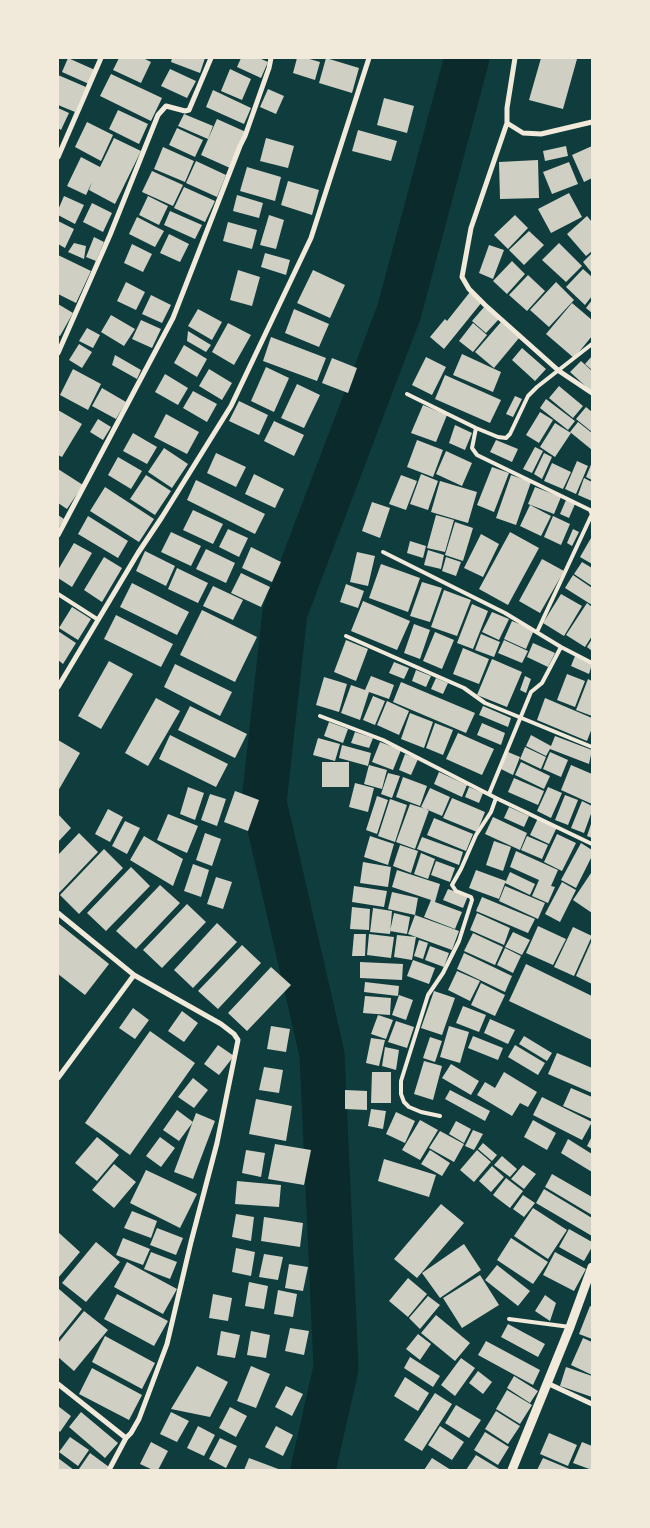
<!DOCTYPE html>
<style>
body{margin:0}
#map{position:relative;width:650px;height:1528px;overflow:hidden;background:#0f3d3e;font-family:"Work Sans",sans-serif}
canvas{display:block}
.frame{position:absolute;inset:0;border:59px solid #f1e9da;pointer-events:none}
</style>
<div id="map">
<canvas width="650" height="1528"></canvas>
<div class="frame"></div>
</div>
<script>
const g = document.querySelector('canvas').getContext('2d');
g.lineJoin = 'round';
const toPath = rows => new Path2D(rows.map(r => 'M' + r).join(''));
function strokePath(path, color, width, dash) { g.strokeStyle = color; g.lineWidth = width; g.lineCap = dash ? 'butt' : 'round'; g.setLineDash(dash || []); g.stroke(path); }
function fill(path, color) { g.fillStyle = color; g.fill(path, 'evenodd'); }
strokePath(toPath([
 [313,1470,336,1368,322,1054,264,802,285,612,399,312,467,58]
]), '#0a2a2b', 45);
fill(toPath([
 [68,58,95,70,89,84,62,72],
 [119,58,143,58,151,62,141,83,113,70],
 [172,58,205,58,200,73,171,62],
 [241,58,259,58,268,62,261,78,237,67],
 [297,58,306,58,320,62,315,80,293,73],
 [326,58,359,68,352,93,319,83],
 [541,58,570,58,577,59,563,109,529,100],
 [170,69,196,81,187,98,161,86],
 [230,69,251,79,242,100,221,91],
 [111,74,162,98,151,121,100,96],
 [58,75,86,87,75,112,58,105],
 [268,89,284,96,276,114,260,107],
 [213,90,251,108,244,124,206,107],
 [384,98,414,106,407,133,377,125],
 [58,108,69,113,61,130,58,128],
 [118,110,148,124,139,144,109,129],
 [184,114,213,126,208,139,178,126],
 [217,119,246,132,230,168,201,155],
 [87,122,113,135,101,161,75,147],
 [177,128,203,140,195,157,169,145],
 [358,130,397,141,391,161,352,151],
 [114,138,141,151,115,204,89,190,92,182,86,195,67,186,81,157,100,167],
 [266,138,294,146,288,168,260,161],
 [566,146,568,156,545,161,543,151],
 [592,146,592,178,584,182,572,155],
 [163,147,194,161,185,182,154,169],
 [538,160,539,198,500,199,499,162],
 [196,161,226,175,217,197,186,183],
 [569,162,578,184,552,194,543,172],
 [247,167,281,177,275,201,240,191],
 [152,171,183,185,173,206,142,192],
 [288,181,319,190,312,215,281,205],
 [184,187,215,201,205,222,174,208],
 [569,193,582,217,551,233,538,209],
 [237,195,263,203,259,218,233,211],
 [64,196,84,205,75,224,58,215,58,210],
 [148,196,168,206,159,225,139,215],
 [92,203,112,213,103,232,83,222],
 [170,211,202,225,195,239,164,225],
 [269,215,284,220,276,249,260,245],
 [515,215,528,228,508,249,494,235],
 [587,216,592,222,592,251,586,256,567,234],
 [137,217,164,231,155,247,129,234],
 [58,221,74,229,65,248,58,244],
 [228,222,257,230,252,249,223,241],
 [529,231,544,245,524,265,509,250],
 [169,234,189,244,180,262,160,253],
 [94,237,104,242,96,261,86,257],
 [74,243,86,246,84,259,68,252],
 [559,243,582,266,566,282,542,260],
 [132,244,152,254,143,272,124,263],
 [489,245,504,250,493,279,479,273],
 [265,253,290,260,286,275,261,267],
 [592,253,592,273,583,262],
 [58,255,91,271,76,303,58,294],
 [512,261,525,274,507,294,493,281],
 [583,269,592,277,592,296,585,305,566,287],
 [238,270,260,277,252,306,230,300],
 [313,270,345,285,330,318,297,303],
 [528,275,545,291,527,311,509,295],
 [126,282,145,292,136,310,117,301],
 [556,282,574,300,549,327,530,310],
 [470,292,482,302,444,349,430,337,445,319,447,321],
 [151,295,171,305,162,323,142,314],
 [592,300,592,313,586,308],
 [572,303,592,320,592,336,574,358,546,334],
 [58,304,73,313,60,336,58,335],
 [485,306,499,319,486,333,472,321],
 [198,309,222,322,212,340,188,326],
 [294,309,329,324,319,347,285,333],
 [111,315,135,329,124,346,101,332],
 [141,320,161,329,152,348,132,339],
 [501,322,519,338,494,368,475,352],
 [228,323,251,335,234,365,212,352],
 [473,323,487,335,473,352,459,341],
 [87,328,100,335,93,348,79,341],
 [188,331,211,345,206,352,187,341],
 [271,337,326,358,317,381,263,361],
 [79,344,92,352,82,368,69,360],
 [184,345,207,359,197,377,174,363],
 [522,348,546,369,535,381,512,360],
 [462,354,501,372,493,392,453,375],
 [115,355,141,370,137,379,112,365],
 [592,356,592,370,585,364],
 [426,357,446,367,432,395,412,385],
 [332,358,357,368,348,393,322,383],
 [581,361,592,371,592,392,570,372],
 [266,367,289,378,274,412,251,401],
 [73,369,101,384,88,410,60,395],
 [209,369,232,383,222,400,199,386],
 [165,374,188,388,178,405,155,392],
 [445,375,501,400,490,423,435,399],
 [297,384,320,395,304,428,281,418],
 [559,386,583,406,573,418,549,398],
 [102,388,126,402,116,419,92,406],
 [193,391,217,404,207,422,183,408],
 [515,396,522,399,513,417,506,414],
 [546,399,575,421,568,430,540,408],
 [239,401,268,415,259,435,229,421],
 [423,405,447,415,436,442,411,433],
 [586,407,592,412,592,432,576,419],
 [58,410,82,424,62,457,58,455],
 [540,412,553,420,539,443,526,435],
 [166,414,199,432,187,454,154,437],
 [98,419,111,427,103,440,90,432],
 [274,421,304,435,294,456,264,441],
 [578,422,592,433,592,450,570,432],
 [555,423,571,433,555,457,540,447],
 [455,425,472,433,465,450,449,443],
 [133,433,157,447,147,464,123,451],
 [417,440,443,450,433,477,407,467],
 [496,440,518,449,512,462,490,452],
 [535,447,543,451,532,473,523,469],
 [164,448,188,464,172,488,148,472],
 [446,451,472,463,462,486,436,474],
 [216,453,246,467,236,487,207,473],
 [544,453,552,457,542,479,534,474],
 [118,457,142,471,131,489,108,475],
 [577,461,588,466,576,494,565,489],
 [592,462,592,480,586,477],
 [552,463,571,472,563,489,544,481],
 [492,467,509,473,494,512,477,505],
 [58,469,83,485,67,509,58,503],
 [254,474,284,489,275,508,245,494],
 [421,474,438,481,428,510,410,504],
 [146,475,171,491,155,515,130,499],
 [401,475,417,481,406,510,389,504],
 [511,475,531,482,516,525,496,518],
 [584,478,592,482,592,501,578,495],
 [196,480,265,514,255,534,187,500],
 [440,481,477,492,468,523,431,512],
 [105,487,154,519,139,542,90,511],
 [535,487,561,497,554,514,528,504],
 [566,500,575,504,569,518,560,514],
 [372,502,390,508,380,538,362,531],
 [530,505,551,516,541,536,520,526],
 [193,510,223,524,213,544,183,530],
 [58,515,64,519,58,529],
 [436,515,454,520,445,552,427,548],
 [88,516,128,541,118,558,78,534],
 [553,516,570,524,561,545,544,537],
 [455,522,473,528,463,561,445,555],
 [228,529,248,538,239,557,219,547],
 [573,529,579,532,572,546,567,543],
 [171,532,201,546,191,566,161,552],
 [510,532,539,548,508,605,479,589],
 [481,534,499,544,483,577,464,568],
 [591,538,592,538,592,564,580,557],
 [410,541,426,546,423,558,407,553],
 [74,543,92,553,72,587,58,578,58,570],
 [251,547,281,562,272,582,242,568],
 [206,549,235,563,226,583,196,569],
 [428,550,444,555,441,569,424,565],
 [145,551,175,566,166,586,136,571],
 [357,552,375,556,368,586,350,582],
 [104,557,122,568,102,602,84,590],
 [446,557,461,562,456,576,442,571],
 [542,559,564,571,540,613,519,601],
 [582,562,592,568,592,586,574,574],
 [381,564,420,578,408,612,369,598],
 [177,568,208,583,198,603,168,589],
 [241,573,270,587,261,607,231,593],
 [573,575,592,588,592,605,565,588],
 [422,582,442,588,430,622,410,616],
 [132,583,189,612,177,635,120,607],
 [346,584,364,591,358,608,340,602],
 [213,586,243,600,233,620,203,606],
 [444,590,471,600,457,636,431,627],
 [561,594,582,606,564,636,543,623],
 [363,601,410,621,397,650,351,631],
 [587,603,592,607,592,636,585,647,566,635],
 [472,604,488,611,473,649,457,643],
 [72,607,91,619,78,640,59,628],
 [202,610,257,637,235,682,180,655],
 [492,612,509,619,499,640,482,632],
 [116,615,173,644,161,667,104,639],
 [512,621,534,630,526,649,504,639],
 [414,624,430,630,420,659,404,653],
 [58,631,76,643,63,664,58,660],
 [435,632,454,640,442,669,423,661],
 [481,634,500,642,494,657,475,650],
 [592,639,592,651,587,647],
 [346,640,368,649,356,681,334,672],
 [504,640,528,651,522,663,498,653],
 [533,643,555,653,548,667,527,657],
 [463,648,489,659,479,684,453,674],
 [575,656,592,664,589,674,571,666],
 [492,659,522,672,507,707,477,695],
 [109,661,133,674,101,729,78,716],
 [394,662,409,668,404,679,389,673],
 [175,664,232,692,220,716,164,687],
 [416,670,431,676,426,687,412,681],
 [567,674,585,681,575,707,557,700],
 [371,676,394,685,389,699,369,692,360,720,341,713,351,685,365,690],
 [525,676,531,679,526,693,520,690],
 [324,677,347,684,339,712,316,705],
 [436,678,448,683,443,694,431,689],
 [588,679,592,681,592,716,576,710],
 [401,682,475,713,466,733,393,702],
 [373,696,385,701,375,725,363,720],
 [156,698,180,711,148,766,125,753],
 [545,698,592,718,592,728,587,741,537,720],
 [387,701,409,711,399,735,377,725],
 [190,706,247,734,235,758,178,730],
 [483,706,511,718,508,727,479,715],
 [410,713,433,722,424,748,401,739],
 [329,722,348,729,343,743,324,736],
 [435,723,453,730,443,755,426,748],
 [482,723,505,733,501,745,477,735],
 [355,732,373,738,369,748,351,743],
 [458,733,494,749,482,775,446,759],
 [170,735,228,764,216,787,159,759],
 [531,735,551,746,555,736,592,750,589,764,550,749,546,756,526,746],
 [318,738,340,744,335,761,313,755],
 [58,740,80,753,58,791],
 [380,742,401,750,393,770,372,762],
 [342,745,371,753,368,766,339,758],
 [525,747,546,757,541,769,520,759],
 [508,752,520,757,513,775,501,769],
 [550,752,568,760,561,777,543,769],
 [405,754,418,759,411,775,399,770],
 [322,762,349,762,349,787,322,787],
 [521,762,550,776,544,789,515,775],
 [369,765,387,770,382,789,364,784],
 [571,765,592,774,592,804,561,790],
 [439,772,467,785,462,797,434,784],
 [388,773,400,776,392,798,381,794],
 [403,777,427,786,420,806,396,797],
 [514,778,544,791,538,805,508,792],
 [355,783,374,788,368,812,349,807],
 [188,787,204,793,195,820,180,814],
 [469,787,483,793,479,803,465,797],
 [548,787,562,793,551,818,537,811],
 [430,788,450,797,442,816,421,807],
 [235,791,259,800,248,831,224,822],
 [210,794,226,799,217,826,201,820],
 [565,795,578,800,568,825,555,820],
 [377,796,388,800,377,834,366,830],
 [452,798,485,812,477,832,443,818],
 [390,799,407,805,395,842,378,836],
 [582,801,592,806,592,811,584,833,571,828],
 [410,804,429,810,415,849,396,842],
 [509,807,529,816,524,827,504,818],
 [108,809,123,817,110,842,95,834],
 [58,814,71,828,58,842],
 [168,814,198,826,187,853,157,840],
 [493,817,527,833,520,850,485,834],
 [434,818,473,834,466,851,427,835],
 [538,818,557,827,549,844,530,835],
 [125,821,140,828,127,854,112,846],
 [592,821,592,838,587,836],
 [79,833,98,852,58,894,58,855],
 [205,833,221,839,212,866,196,860],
 [557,834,576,843,562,871,544,862],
 [144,836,183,859,173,886,130,860],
 [370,836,394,844,388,865,364,857],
 [527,836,548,845,542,859,521,850],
 [422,837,463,852,459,865,417,849],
 [494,841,511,847,503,871,486,865],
 [581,843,592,850,592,856,576,888,561,880],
 [400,845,418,851,411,873,393,866],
 [104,849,123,868,79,914,60,895],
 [516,851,558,870,551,886,555,887,548,903,532,896,539,880,510,867],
 [421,853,435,859,428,879,414,874],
 [436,861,455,868,450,882,431,875],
 [363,862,391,867,388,887,360,883],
 [193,864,209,870,201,897,184,891],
 [131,867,150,886,106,931,87,913],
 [397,870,440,884,435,902,462,912,455,929,424,917,431,900,392,887],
 [476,870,506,881,510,872,535,884,530,895,505,883,499,899,469,888],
 [591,873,592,874,592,913,573,900],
 [216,877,232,882,223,909,207,904],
 [562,882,576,890,560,922,545,914],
 [160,885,180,903,136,949,116,931],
 [354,886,387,891,384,907,352,902],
 [505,886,545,903,538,919,499,901],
 [448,889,468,896,463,908,443,900],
 [392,892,418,898,415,915,388,909],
 [482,897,535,919,528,933,476,911],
 [187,904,206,922,162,968,143,950],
 [352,907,370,909,369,930,350,929],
 [373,908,392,911,390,934,370,932],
 [394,913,410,917,407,934,390,931],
 [477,913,510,928,504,945,470,930],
 [415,915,459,931,452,950,408,934],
 [58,923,109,964,85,995,58,974],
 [217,923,237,942,193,988,174,970],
 [538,926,566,939,553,965,526,953],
 [573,927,592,936,574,976,554,967],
 [513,932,530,940,522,955,505,947],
 [473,933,503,947,495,965,464,951],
 [354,934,366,934,365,956,352,956],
 [369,934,394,937,391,958,367,955],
 [397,935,416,937,412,960,394,957],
 [419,940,428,943,423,959,414,956],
 [592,940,592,984,576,976],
 [242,945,261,963,218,1009,198,991],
 [430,946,449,953,444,967,425,960],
 [505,948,521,956,513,973,497,965],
 [464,953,512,976,505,992,457,969],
 [413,960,435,968,429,984,407,976],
 [360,962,403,964,402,980,360,978],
 [526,964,592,996,592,1040,509,1001],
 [271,967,291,985,247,1031,228,1013],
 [457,971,480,981,470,1001,448,990],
 [365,982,399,986,398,996,364,992],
 [481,983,505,995,495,1016,471,1005],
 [434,991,455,998,442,1035,421,1028],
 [399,995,413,1000,406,1020,392,1015],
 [365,996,391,998,390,1015,363,1013],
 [463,1006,486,1015,479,1032,456,1023],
 [133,1008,149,1020,135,1039,119,1028],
 [182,1011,198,1023,184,1042,168,1031],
 [378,1015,393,1020,386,1039,371,1034],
 [490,1019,515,1030,508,1044,484,1033],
 [396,1021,414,1027,407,1048,388,1042],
 [271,1026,290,1029,286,1052,267,1049],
 [449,1026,469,1032,460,1063,440,1057],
 [150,1031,195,1063,130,1155,85,1123],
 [473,1036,503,1048,498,1060,468,1048],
 [524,1036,552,1053,547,1061,519,1044],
 [430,1037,442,1041,435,1062,423,1058],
 [371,1038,385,1040,379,1066,366,1063],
 [218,1045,234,1056,219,1075,204,1064],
 [515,1045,545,1063,538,1075,508,1057],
 [385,1047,399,1050,396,1070,382,1066],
 [557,1053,592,1068,592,1093,548,1074],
 [424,1061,442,1066,433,1100,414,1094],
 [451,1064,479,1081,471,1095,442,1078],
 [264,1067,283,1070,279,1093,259,1090],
 [372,1072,391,1072,391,1103,371,1103],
 [504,1072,537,1092,528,1107,520,1103,512,1116,477,1095,485,1082,495,1088],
 [193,1078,208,1090,194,1108,178,1097],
 [571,1088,592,1097,592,1119,563,1106],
 [345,1090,367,1091,367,1110,345,1109],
 [450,1090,490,1111,485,1121,445,1099],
 [542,1097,592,1122,582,1140,533,1115],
 [256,1099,292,1106,286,1141,249,1134],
 [371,1109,386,1111,383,1129,368,1126],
 [177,1110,193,1122,179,1141,163,1130],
 [396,1112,415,1121,405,1143,386,1134],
 [196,1113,215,1121,193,1179,174,1172],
 [420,1120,438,1130,420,1160,402,1150],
 [533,1120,556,1133,547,1150,524,1137],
 [456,1121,471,1129,464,1143,449,1134],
 [473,1130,483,1134,474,1150,465,1146],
 [440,1131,464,1144,454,1162,429,1148],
 [592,1136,592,1149,587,1146],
 [97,1137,119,1155,97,1181,75,1163],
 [160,1137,175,1148,161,1167,146,1156],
 [568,1139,592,1154,592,1172,561,1153],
 [483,1143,497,1155,492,1161,478,1149],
 [275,1144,311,1150,304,1185,268,1179],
 [246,1150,265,1153,261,1177,242,1173],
 [430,1150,450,1163,442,1176,421,1164],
 [477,1150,491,1162,474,1182,460,1170],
 [502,1156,517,1169,510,1177,494,1165],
 [384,1159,436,1175,429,1197,378,1181],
 [114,1164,136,1182,114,1208,92,1190],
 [523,1165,536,1174,524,1189,511,1179],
 [492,1166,504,1177,491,1192,479,1181],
 [146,1170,197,1194,180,1228,130,1203],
 [552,1174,592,1197,592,1215,545,1187],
 [506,1178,523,1191,510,1208,493,1195],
 [237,1181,281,1185,279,1207,235,1204],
 [544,1189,592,1218,592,1236,536,1203],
 [523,1195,535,1203,524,1217,513,1209],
 [441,1204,464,1223,417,1278,394,1259],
 [533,1208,567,1230,548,1259,514,1236],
 [132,1211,157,1221,151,1238,124,1228],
 [236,1214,254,1217,251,1241,232,1237],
 [264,1217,303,1223,300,1247,261,1241],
 [157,1228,183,1238,176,1255,150,1245],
 [569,1229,592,1242,592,1247,584,1261,559,1247],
 [58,1232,80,1252,58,1278],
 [123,1238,150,1249,143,1265,116,1255],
 [511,1238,548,1262,533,1284,497,1260],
 [96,1242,120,1262,86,1302,62,1283],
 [464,1244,481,1270,440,1298,422,1273],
 [236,1248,255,1252,251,1276,232,1272],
 [151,1252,177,1262,170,1279,144,1269],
 [555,1252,586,1269,574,1291,543,1275],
 [264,1254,283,1257,278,1280,259,1277],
 [127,1262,177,1289,163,1314,114,1287],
 [289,1264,308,1267,303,1291,285,1288],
 [497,1265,530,1291,518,1306,485,1280],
 [480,1275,499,1305,462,1328,443,1298],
 [408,1278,427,1294,408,1317,389,1301],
 [249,1282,268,1286,264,1309,245,1306],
 [59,1289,82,1309,58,1339,58,1291],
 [278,1290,297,1294,293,1317,274,1314],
 [117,1294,168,1321,154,1346,104,1319],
 [213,1294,232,1298,228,1321,209,1318],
 [545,1295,556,1303,550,1321,535,1311],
 [428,1296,440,1305,420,1329,409,1318],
 [590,1306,592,1307,592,1339,579,1334],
 [84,1311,108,1330,74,1371,58,1357,58,1343],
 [436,1315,470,1343,455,1361,421,1333],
 [508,1324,545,1344,538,1357,501,1337],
 [290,1328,309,1331,304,1355,285,1351],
 [221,1331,240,1335,235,1358,217,1355],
 [251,1331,270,1335,266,1358,247,1355],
 [418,1334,431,1344,420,1360,406,1349],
 [105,1336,155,1363,142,1389,92,1362],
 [583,1338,592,1342,592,1375,571,1365],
 [486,1341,540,1370,533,1385,478,1355],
 [410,1357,440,1376,433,1387,404,1368],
 [461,1358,475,1368,455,1396,441,1385],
 [197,1366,228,1382,210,1417,171,1409],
 [251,1366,270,1374,256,1408,237,1401],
 [566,1367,592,1376,592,1397,560,1386],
 [92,1368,142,1395,129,1420,79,1394],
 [478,1371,492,1382,483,1394,469,1383],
 [514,1376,538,1391,530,1403,507,1388],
 [405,1377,429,1393,418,1411,394,1396],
 [286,1386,303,1394,292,1416,275,1407],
 [507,1390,532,1405,520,1424,496,1409],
 [435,1393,452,1404,422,1451,404,1440],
 [456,1405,481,1420,469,1438,445,1423],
 [58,1406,71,1416,60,1432,58,1430],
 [230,1407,247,1416,236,1437,219,1428],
 [496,1411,520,1426,508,1444,485,1429],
 [81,1412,118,1443,105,1458,69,1427],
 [171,1412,189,1421,177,1442,160,1434],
 [198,1426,215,1435,204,1456,187,1448],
 [276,1426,293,1435,283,1456,265,1447],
 [440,1426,464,1442,452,1460,428,1445],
 [485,1432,509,1447,498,1465,474,1450],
 [549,1433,577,1445,568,1466,540,1454],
 [70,1437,89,1450,78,1466,59,1452],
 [220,1438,237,1446,226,1468,209,1459],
 [151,1442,168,1451,158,1470,153,1470,140,1464],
 [582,1442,592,1446,592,1470,573,1463],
 [90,1453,109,1467,107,1470,81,1470,79,1469],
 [476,1455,501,1470,466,1470],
 [58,1458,74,1470,58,1470],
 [249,1458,281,1470,244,1470],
 [432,1458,451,1470,424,1470],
 [543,1458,572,1470,537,1470]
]), '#cfcfc3');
strokePath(toPath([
 [407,394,476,428,498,437,506,438,510,434,528,396,537,387,592,344],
 [476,428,472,448,477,455,590,510,592,514,537,632],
 [383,552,505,613,561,647,592,663],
 [58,594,97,619],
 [346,636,464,688,485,703,592,747],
 [320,716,383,740,496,798,592,844],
 [489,794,531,692,542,683,561,647],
 [440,1116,421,1112,409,1107,404,1102,401,1094,401,1081,428,995,443,973,459,941,472,900,471,897,456,891,452,885,461,869,476,835,491,812,496,798],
 [509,1319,570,1327]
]), '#f1e9da', 4);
strokePath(toPath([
 [515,58,507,108,507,123,471,228,462,277,469,289,485,305,559,371,592,393],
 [507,123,523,133,541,134,592,122],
 [58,157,101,58],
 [58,353,110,235,158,115,166,106,185,111,189,110,211,58],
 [58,535,173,318,240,146,245,136,269,68,271,58],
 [58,687,138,553,162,517,231,406,311,238,369,58],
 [58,913,134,975,221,1024,234,1034,238,1040,217,1143,191,1242,167,1344,139,1419,131,1433,126,1438,109,1470],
 [58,1078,134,975],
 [547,1383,592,1404],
 [58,1384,126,1438]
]), '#f1e9da', 5);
strokePath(toPath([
 [512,1470,570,1327,592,1267]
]), '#f1e9da', 9);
</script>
